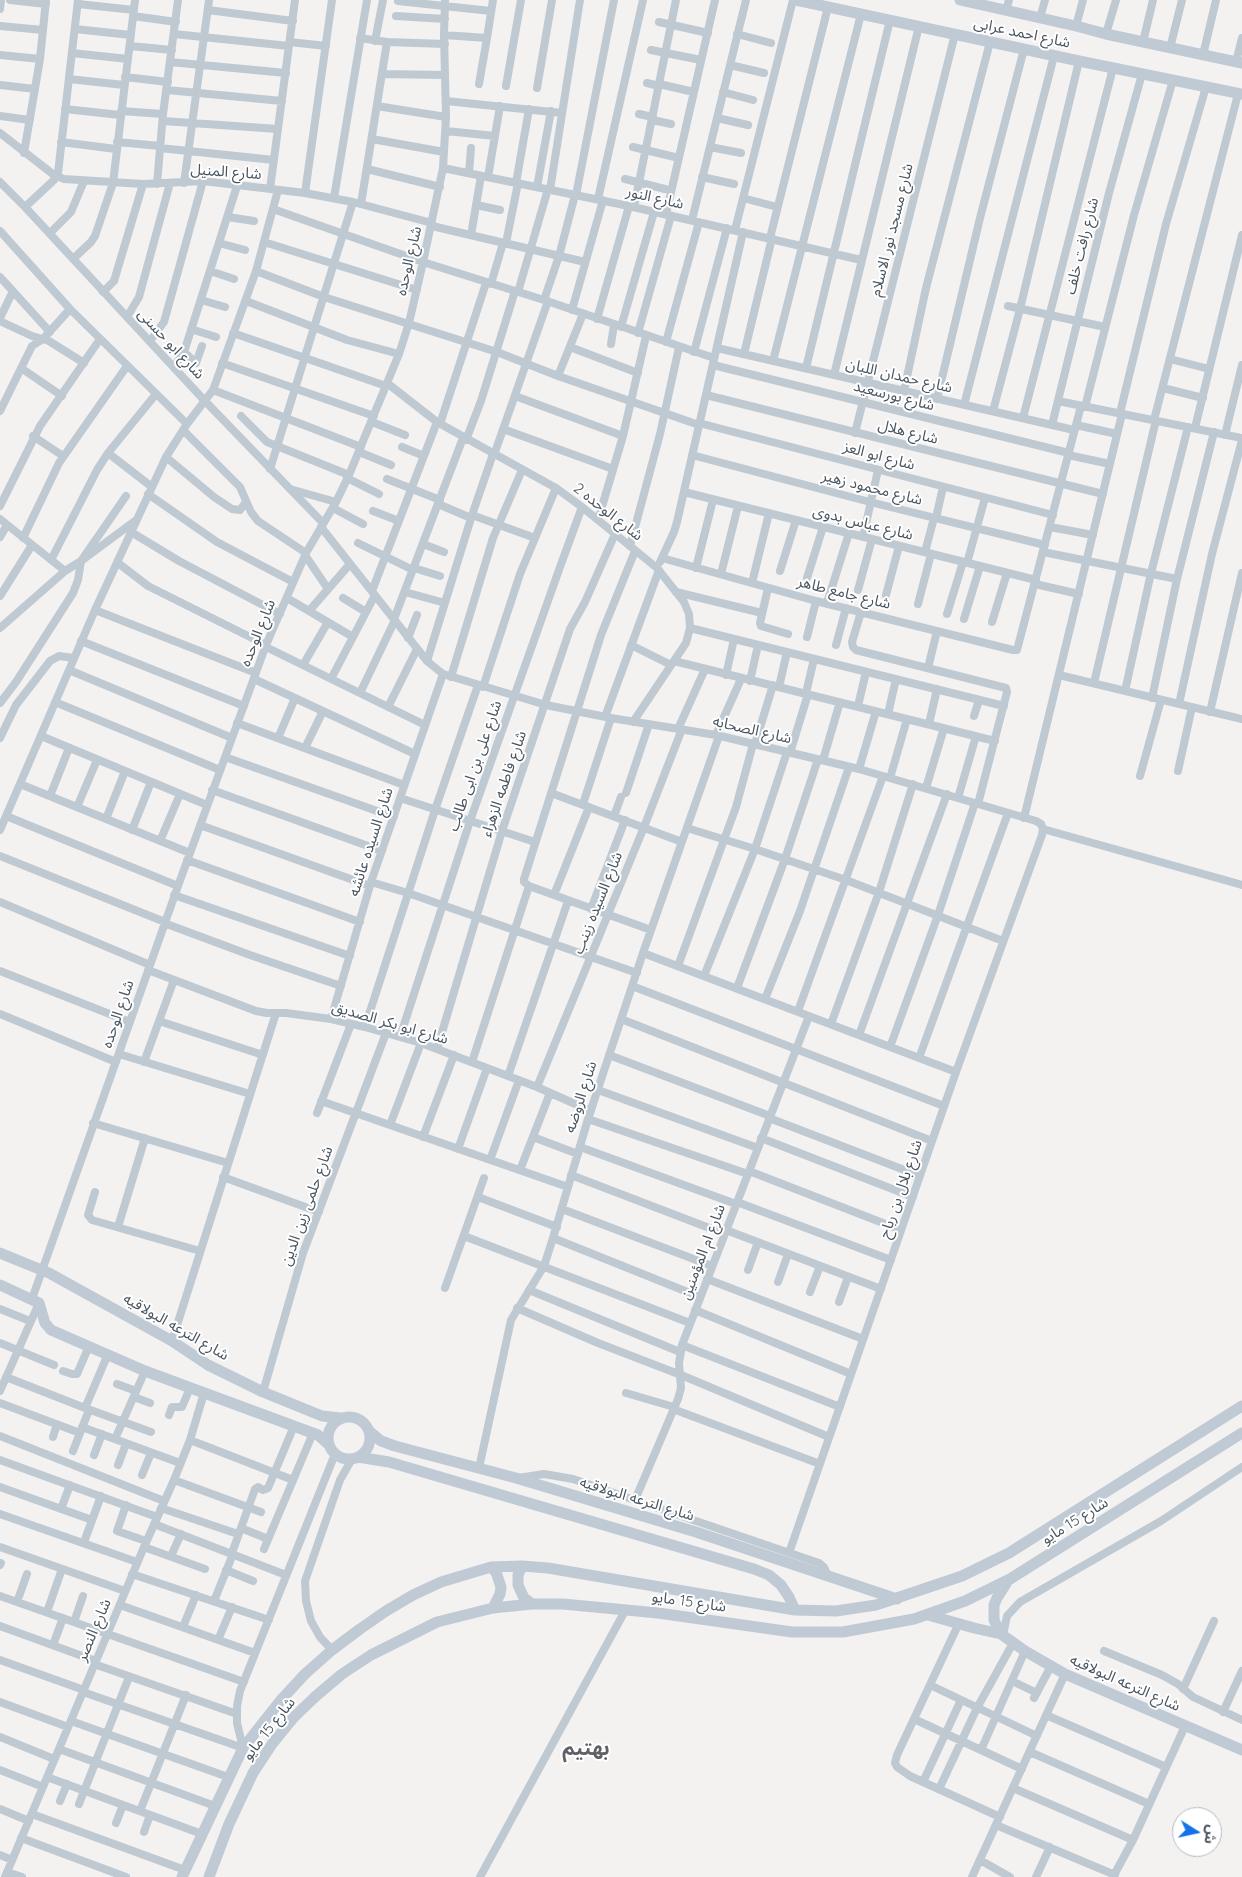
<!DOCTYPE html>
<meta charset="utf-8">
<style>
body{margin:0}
#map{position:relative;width:1242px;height:1877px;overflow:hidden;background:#f4f1f1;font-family:Quicksand,"Noto Sans Arabic",sans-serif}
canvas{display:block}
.north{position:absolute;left:1172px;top:1807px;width:50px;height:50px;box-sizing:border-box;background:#fff;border:1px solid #b6bbbf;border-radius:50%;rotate:100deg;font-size:14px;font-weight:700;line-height:20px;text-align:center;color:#495560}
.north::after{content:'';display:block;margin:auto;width:18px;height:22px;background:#1573ea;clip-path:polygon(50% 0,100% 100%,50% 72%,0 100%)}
</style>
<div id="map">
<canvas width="1242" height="1877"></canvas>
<div class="north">ش</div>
</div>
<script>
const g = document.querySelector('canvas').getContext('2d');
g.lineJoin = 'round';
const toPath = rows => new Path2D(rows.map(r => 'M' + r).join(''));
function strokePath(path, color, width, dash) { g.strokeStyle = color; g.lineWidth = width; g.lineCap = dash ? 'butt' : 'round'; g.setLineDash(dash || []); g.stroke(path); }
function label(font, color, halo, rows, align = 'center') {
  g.font = font + ' Quicksand,"Noto Sans Arabic",sans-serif'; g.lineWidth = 4; g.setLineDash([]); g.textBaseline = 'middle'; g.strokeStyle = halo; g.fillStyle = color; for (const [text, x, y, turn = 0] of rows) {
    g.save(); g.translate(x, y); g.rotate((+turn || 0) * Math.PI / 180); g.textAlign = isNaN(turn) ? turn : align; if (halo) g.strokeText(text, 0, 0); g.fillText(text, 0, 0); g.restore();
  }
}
strokePath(toPath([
 [10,0,46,4],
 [398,1,491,11],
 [78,4,134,10],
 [0,9,1,0],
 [208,10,293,21],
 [1006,10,1009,0],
 [133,16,176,22],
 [396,16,445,19],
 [1040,18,1045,0],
 [659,22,708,33],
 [0,26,43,30],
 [1076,26,1083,0],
 [75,29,131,35],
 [174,34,289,46],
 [737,34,771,43],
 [1106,34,1116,0],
 [444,35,487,38,479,84],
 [360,38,387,42,445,44],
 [487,38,493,0],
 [375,41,383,0],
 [290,42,326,46],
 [1143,42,1153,0],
 [130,46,172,50],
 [1170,48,1182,0],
 [651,50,701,60],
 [72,53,128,59],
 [0,55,40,59],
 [1203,55,1216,0],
 [170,62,286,73],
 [1236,62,1242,38],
 [730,65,764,73],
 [382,74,445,75],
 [125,77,168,82],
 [69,79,124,85],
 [647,83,659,86],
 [659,84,694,92],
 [0,85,35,89],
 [506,86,521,0],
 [537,88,552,0],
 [167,90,282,101],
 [723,92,753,100],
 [446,101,562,113],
 [377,106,446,117],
 [65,109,120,115],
 [121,111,163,114],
 [639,114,653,117],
 [0,116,30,120],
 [717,118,748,125],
 [652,120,671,124],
 [163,121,278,129],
 [446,131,495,136],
 [0,133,54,175,64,179,143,184,203,181,305,193,353,202,432,223],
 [372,139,444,152],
 [61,142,116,149],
 [117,142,160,146],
 [633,147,679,158],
 [710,147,741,153],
 [160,148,274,160],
 [24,153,40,59,46,0],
 [443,168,629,206,861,260],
 [367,169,440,187],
 [469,173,471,148],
 [488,177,500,106],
 [702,177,734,184],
 [625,179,665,189],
 [0,182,25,207,204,400,323,523],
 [184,183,209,0],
 [516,183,529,109],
 [157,184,163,114,178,0],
 [537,187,551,111],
 [270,189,295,0],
 [550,190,580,0],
 [305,193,332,0],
 [576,195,614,0],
 [334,198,367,0],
 [743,198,777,207],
 [598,199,643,0],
 [361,204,387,42],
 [476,205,500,210],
 [25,207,54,180,58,173,78,0],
 [634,207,676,0],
 [273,209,423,262,544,300,714,358],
 [666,214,715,0],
 [228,217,254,221],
 [692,220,746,0],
 [432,226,585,262],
 [735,230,793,0],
 [0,231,70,309,187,424],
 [50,233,71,212,84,181],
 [471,235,481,176],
 [770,238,828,7],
 [264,242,417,290],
 [219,243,245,250],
 [506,243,518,183],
 [73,259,91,242,95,236,113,183,135,0],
 [210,271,234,279],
 [256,271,324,297,497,352,558,376,699,425],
 [0,277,50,332],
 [491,284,503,243],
 [103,292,114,281,143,184],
 [518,292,548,189],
 [201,300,225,307],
 [544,300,559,256,575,195],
 [246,301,347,340,399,354],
 [1008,306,1105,327],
 [572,310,603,200],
 [127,317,139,297,170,183],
 [0,318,13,291],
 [597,319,629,206],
 [0,321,32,336,49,341,84,363],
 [621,327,654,212],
 [191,329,216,337],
 [233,333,386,386],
 [638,333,671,216],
 [150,341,164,322,203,181],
 [666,342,699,222],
 [611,344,614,325],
 [570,347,638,373],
 [717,348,1074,430],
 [184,352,196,363,202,346],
 [694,352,727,228],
 [744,354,772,238],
 [1170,359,1209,369],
 [773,361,861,14],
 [222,363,374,416],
 [713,365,1069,453],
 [174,367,184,352,237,186],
 [21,368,62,396],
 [806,368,890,20],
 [834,375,919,26],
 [558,376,583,314],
 [387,383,437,422,556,488,582,507,657,568,684,602,689,614,690,628,686,643,633,722],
 [1163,388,1203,398],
 [213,390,361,447],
 [904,391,926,288,990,42],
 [706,395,1103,494],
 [515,396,623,436],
 [937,399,980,218,1024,49],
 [1058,401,1242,438],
 [964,405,1054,56],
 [1085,407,1134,215,1173,80],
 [0,411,32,346,43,339,70,309],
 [993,411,1020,309,1079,61],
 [1120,413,1166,224,1206,87],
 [241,416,267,442,349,475],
 [1023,418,1113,68],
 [1154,420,1238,94],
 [372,422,405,435],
 [699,423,1053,515],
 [440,424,486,283],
 [1052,425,1109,193,1142,74],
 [1076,425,1117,434],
 [1195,428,1242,235],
 [503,429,613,469],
 [183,430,240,487,251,512,258,521,306,553],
 [855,433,955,34],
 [1225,435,1242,365],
 [33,436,63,456],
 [466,440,481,401,515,291],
 [402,447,424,456],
 [359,452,391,465],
 [108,453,152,487],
 [494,455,548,301],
 [692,455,870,502,1045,545],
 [1068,455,1110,464],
 [166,457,214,497,232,509,240,510,246,502],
 [270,469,353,202],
 [347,478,379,494],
 [387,479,440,500],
 [290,489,336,502],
 [684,492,1036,580],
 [148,494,217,542,293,582],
 [438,504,471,518],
 [0,506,40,426,100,339],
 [333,508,363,524],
 [373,511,399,521],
 [472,515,535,538],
 [936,518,943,487],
 [0,519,65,571],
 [598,520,623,436,646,336],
 [321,527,427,661,443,674,546,705,611,718,716,735,859,769,1036,821,1041,824,1043,829,1042,835,956,1072,789,1553],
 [1050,527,1093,535],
 [131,532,179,561,280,614],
 [0,537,7,525],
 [863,537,878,470],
 [23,538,59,463,127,366],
 [358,543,413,570],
 [423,544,444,552],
 [630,546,660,434,679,347],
 [635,551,601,635,524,879,524,882,529,886,651,930],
 [925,552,934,518],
 [1043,552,1177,579],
 [305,555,328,589],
 [662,558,816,601,1013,650,1017,650,1081,406],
 [51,560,97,470,108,453,156,394],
 [660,562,674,532,677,522,743,232],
 [118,563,148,586,266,645],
 [967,563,985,498],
 [414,568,440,576],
 [696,568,713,500],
 [780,571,796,520],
 [721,574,738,506],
 [807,578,823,527],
 [752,583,769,513],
 [1035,584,1079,594],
 [768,588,760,623,761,626,788,634],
 [858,590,872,539],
 [372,591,437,422],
 [405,592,445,603],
 [676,592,762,613],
 [886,595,899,546],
 [0,596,32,545],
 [287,598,353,637],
 [343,598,366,612],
 [827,603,849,533],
 [918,604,931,554],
 [95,610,256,673],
 [309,611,350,564],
 [861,612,852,642,853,647,856,650,1006,688,1007,692,978,804],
 [947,614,963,562],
 [394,619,463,438],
 [964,619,980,566],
 [992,622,1007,573],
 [0,628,65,571,81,561,135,521],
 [690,628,1004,706],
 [807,637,816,601],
 [408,638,417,615],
 [81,641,244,706],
 [631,645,671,665],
 [836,645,846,608],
 [266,647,425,725],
 [427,661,472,515,493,454],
 [674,661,995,741],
 [303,665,328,622],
 [928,668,937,631],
 [69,670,232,738],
 [726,675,734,639],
 [1059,675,1242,719],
 [451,677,493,538,522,470],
 [254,679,415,754],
 [331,679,375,595],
 [750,681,758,645],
 [1094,683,1156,420],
 [483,687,520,574,556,488],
 [779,687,787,652],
 [1125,691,1151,573,1188,427],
 [360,693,395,620],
 [806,693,814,659],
 [1152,698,1177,579,1214,432],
 [55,702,220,770],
 [0,703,16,682,73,593,78,580,81,561,126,496],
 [1179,704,1212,554,1242,440],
 [858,706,866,672],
 [388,707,417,649],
 [1210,712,1242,573],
 [888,714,896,679],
 [974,716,979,700],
 [605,717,659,570],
 [237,723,404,785],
 [929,724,937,689],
 [678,729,705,669],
 [716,735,741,679],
 [41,736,207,805],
 [0,738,16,705,50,661,59,656,74,658],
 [278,738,295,698],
 [755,744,773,685],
 [305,748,323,711],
 [790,753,808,694],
 [225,757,394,817],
 [823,760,840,702],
 [859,769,876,711],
 [1178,771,1192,707],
 [1140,776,1161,700],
 [890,778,907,719],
 [20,784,190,853],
 [926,788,944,728],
 [212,790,382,851],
 [551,793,682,842],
 [626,793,649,724],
 [50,796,69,748],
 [400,798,535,842],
 [958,798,976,736],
 [583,804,611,718],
 [77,807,97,760],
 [6,816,178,886],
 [614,816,621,797],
 [1024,818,1122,414],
 [106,819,125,771],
 [200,825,370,886],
 [687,828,755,849,846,880,1003,941],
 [1043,829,1242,885],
 [0,830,95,610,166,457,187,424,213,390,256,271,278,190],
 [132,830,151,782],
 [160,841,180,794],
 [0,856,165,922],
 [187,860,360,922],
 [371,882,408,893,637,973],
 [174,895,350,956],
 [554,895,589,807],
 [0,902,150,965],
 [591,909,625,820],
 [164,923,250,955,341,986],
 [643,953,956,1072],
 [678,966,736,807,753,744],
 [148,970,256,1011,267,1013,286,1013,331,1019,365,1027,421,1043,537,1087,591,1111],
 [0,971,130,1022],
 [704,976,755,849,787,752],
 [632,986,944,1106],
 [737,988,785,859,818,759],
 [765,999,800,911,849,767],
 [798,1011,883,776],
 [0,1014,116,1062],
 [331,1019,371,882,443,674],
 [621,1019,932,1141],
 [159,1021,263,1055],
 [831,1024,879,892,913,784],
 [365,1027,435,810,478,685],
 [859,1035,947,794],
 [400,1037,470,821,560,567,582,507],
 [890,1047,938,915,975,803],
 [437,1049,502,831,570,629,585,602,615,534],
 [119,1054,250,1094],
 [609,1055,770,1116],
 [919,1058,1008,813],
 [144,1062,174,980],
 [472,1062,529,886],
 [508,1076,568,901],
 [537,1087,644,827,682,729],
 [598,1090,758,1148],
 [321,1101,568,1187],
 [317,1113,351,1024],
 [769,1118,920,1176],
 [588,1119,748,1174],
 [93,1123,228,1163],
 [390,1125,421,1043],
 [423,1137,454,1055],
 [533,1137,578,1154],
 [761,1138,913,1197],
 [580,1147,736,1204],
 [458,1149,487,1068],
 [490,1160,519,1080],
 [520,1170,550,1093],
 [749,1171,901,1230],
 [571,1175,725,1234],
 [223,1177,319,1212],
 [95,1192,88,1215,92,1220,200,1251],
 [478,1197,557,1227],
 [737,1202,891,1260],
 [562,1209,712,1266],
 [118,1227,145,1138],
 [726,1230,881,1289],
 [464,1236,690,1323],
 [553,1238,700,1297],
 [748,1270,758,1242],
 [707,1279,863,1339],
 [778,1282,788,1254],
 [445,1288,484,1178],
 [529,1290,680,1352],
 [810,1292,820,1266],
 [32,1299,178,886,266,645,306,553,336,502,349,475,399,354,409,323,423,262,443,168,446,117,444,35,445,0],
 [839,1302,848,1277],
 [517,1308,598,1343,681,1375,829,1437],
 [0,1309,30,1321],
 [695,1310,851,1374],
 [172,1341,276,1013],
 [0,1343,54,1365],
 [682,1345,840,1407],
 [63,1371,72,1374,77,1374,89,1346],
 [6,1377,85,1408,151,1432],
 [117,1384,136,1391],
 [0,1391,39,1303],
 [263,1392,303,1253,386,1033],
 [626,1393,674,1407],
 [134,1397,150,1403],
 [0,1403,80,1433],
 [85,1408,108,1354],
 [673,1409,820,1464],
 [169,1415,172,1407,182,1407,190,1388],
 [82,1427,180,1463],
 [0,1436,164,1501],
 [53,1437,57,1424],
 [115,1439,145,1371],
 [190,1440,293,1480],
 [73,1451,89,1410],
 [94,1455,102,1434],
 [0,1460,157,1517],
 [118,1465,126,1444],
 [479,1468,511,1320,544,1266,553,1238,588,1119,643,953,719,736],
 [142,1475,151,1453],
 [518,1478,544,1474,573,1479,819,1563,824,1567,828,1576],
 [174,1480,261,1512],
 [0,1487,92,1520],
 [635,1500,678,1399,681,1388,679,1363,682,1345,809,1016],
 [126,1505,117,1531,146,1541],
 [161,1508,238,1534],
 [61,1509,70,1485],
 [0,1514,137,1562],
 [154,1524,286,1575],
 [241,1528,268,1539],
 [84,1542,101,1496],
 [0,1547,125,1591],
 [144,1547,205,1569],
 [264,1549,313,1433],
 [232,1553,255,1489,258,1487,263,1490,268,1488,294,1426],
 [171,1556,181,1534],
 [0,1565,1,1563],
 [226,1570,253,1581],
 [132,1574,269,1620],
 [0,1596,244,1682],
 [214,1601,233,1554],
 [17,1602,27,1574],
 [120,1605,255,1653],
 [47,1612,62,1569],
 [74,1622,83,1596],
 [959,1623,897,1755,895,1763,897,1767,910,1776,1000,1817],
 [0,1626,96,1661],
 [183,1627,196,1595],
 [1003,1635,1007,1616,1020,1602,1161,1521,1242,1467],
 [218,1640,232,1607],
 [53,1645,63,1618],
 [332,1650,320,1637,311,1621,306,1601,305,1581,340,1480,352,1459],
 [1104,1651,1162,1675,1178,1684,1193,1697,1242,1720],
 [0,1660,84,1690],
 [94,1664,237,1714],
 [1012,1681,1037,1693],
 [930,1685,1037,1736],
 [1183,1689,1214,1621],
 [83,1692,243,1748],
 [1034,1698,1051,1666],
 [0,1702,68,1727],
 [1223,1712,1242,1671],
 [1046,1715,1166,1767],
 [914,1719,1022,1769],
 [71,1721,228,1777],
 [0,1737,54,1759],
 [243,1748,237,1723,237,1706,240,1691,335,1454],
 [59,1749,215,1806],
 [981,1750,1025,1651],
 [1030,1752,1149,1804],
 [0,1770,43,1787],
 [47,1777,202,1834],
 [923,1782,961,1700],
 [1013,1788,1133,1840],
 [939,1789,977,1708,1013,1643],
 [60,1801,67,1784],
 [79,1804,129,1677],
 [0,1809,29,1821],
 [140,1811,186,1695],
 [32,1814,185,1870],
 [116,1823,123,1805],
 [996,1825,1115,1875],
 [144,1832,150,1815],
 [21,1838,126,1877],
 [0,1855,12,1860],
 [980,1860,1010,1877],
 [7,1872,22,1877],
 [5,1877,144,1547,174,1480,190,1440,204,1393],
 [480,1877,626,1609],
 [972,1877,1065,1674],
 [1036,1877,1050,1847],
 [1113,1877,1133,1840,1185,1726]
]), '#bfc9d1', 8);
strokePath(toPath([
 [796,0,1079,61,1242,94],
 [960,0,1076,26,1106,34,1242,63],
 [0,1253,49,1273,172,1341,208,1365,263,1392,322,1416,340,1418],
 [0,1285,39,1303,45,1323,51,1330,145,1371,318,1435,328,1444],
 '328 1438a21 21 0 1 1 42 0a21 21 0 1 1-42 0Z',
 [369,1431,381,1441,395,1446,516,1478,696,1532,897,1599],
 [358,1457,389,1462,754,1569,769,1575,781,1585,789,1597,795,1610],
 [522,1566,518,1575,518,1585,524,1598,532,1604],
 [491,1567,496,1572,501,1587,500,1594,493,1608],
 [1007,1582,997,1598,994,1605,994,1620,1001,1634,1025,1651,1065,1674,1242,1750],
 [928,1615,974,1628,1001,1634],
 [182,1877,243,1748,281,1700,305,1674,332,1650,360,1629,386,1611,413,1595,441,1582,491,1567,522,1566,548,1568,795,1610,836,1611,876,1605,962,1576,1009,1553,1242,1406],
 [209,1877,229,1824,253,1773,272,1744,294,1717,316,1696,342,1674,371,1655,437,1622,493,1608,532,1604,563,1604,658,1613,792,1632,843,1632,914,1619,965,1601,1010,1579,1242,1433]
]), '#bfcad5', 11);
label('15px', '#495560', '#fff', [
 ["شارع احمد عرابى",1022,33,12],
 ["شارع المنيل",226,172,4],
 ["شارع النور",655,198,13],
 ["شارع مسجد نور الاسلام",892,230,-76],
 ["شارع رافت خلف",1082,246,-76],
 ["شارع الوحده",409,261,-77],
 ["شارع ابو حسنى",171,344,47],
 ["شارع حمدان اللبان",899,376,13],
 ["شارع بورسعيد",894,396,14],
 ["شارع هلال",908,432,14],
 ["شارع ابو العز",879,456,15],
 ["شارع محمود زهير",872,488,14],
 ["شارع الوحده 2",608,512,38],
 ["شارع عباس بدوى",863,523,14],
 ["شارع جامع طاهر",844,593,14],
 ["شارع الوحده",258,633,-68],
 ["شارع الصحابه",752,730,13],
 ["شارع على بن ابى طالب",475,766,-71],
 ["شارع فاطمه الزهراء",504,784,-71],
 ["شارع السيده عائشه",371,842,-72],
 ["شارع السيده زينب",598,903,-68],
 ["شارع الوحده",118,1014,-71],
 ["شارع ابو بكر الصديق",390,1023,16],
 ["شارع الروضه",581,1097,-72],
 ["شارع بلال بن رباح",901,1189,-71],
 ["شارع حلمى زين الدين",307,1206,-70],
 ["شارع ام المؤمنين",703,1252,-69],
 ["شارع الترعه البولاقيه",176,1327,30],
 ["شارع الترعه البولاقيه",637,1499,17],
 ["شارع 15 مايو",1075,1521,-32],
 ["شارع 15 مايو",689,1602,8],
 ["شارع النصر",94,1630,-67],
 ["شارع الترعه البولاقيه",1125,1683,24],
 ["شارع 15 مايو",269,1729,-52]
]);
label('bold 20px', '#5e6267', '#fff', [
 ["بهتيم",586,1749]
]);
</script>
